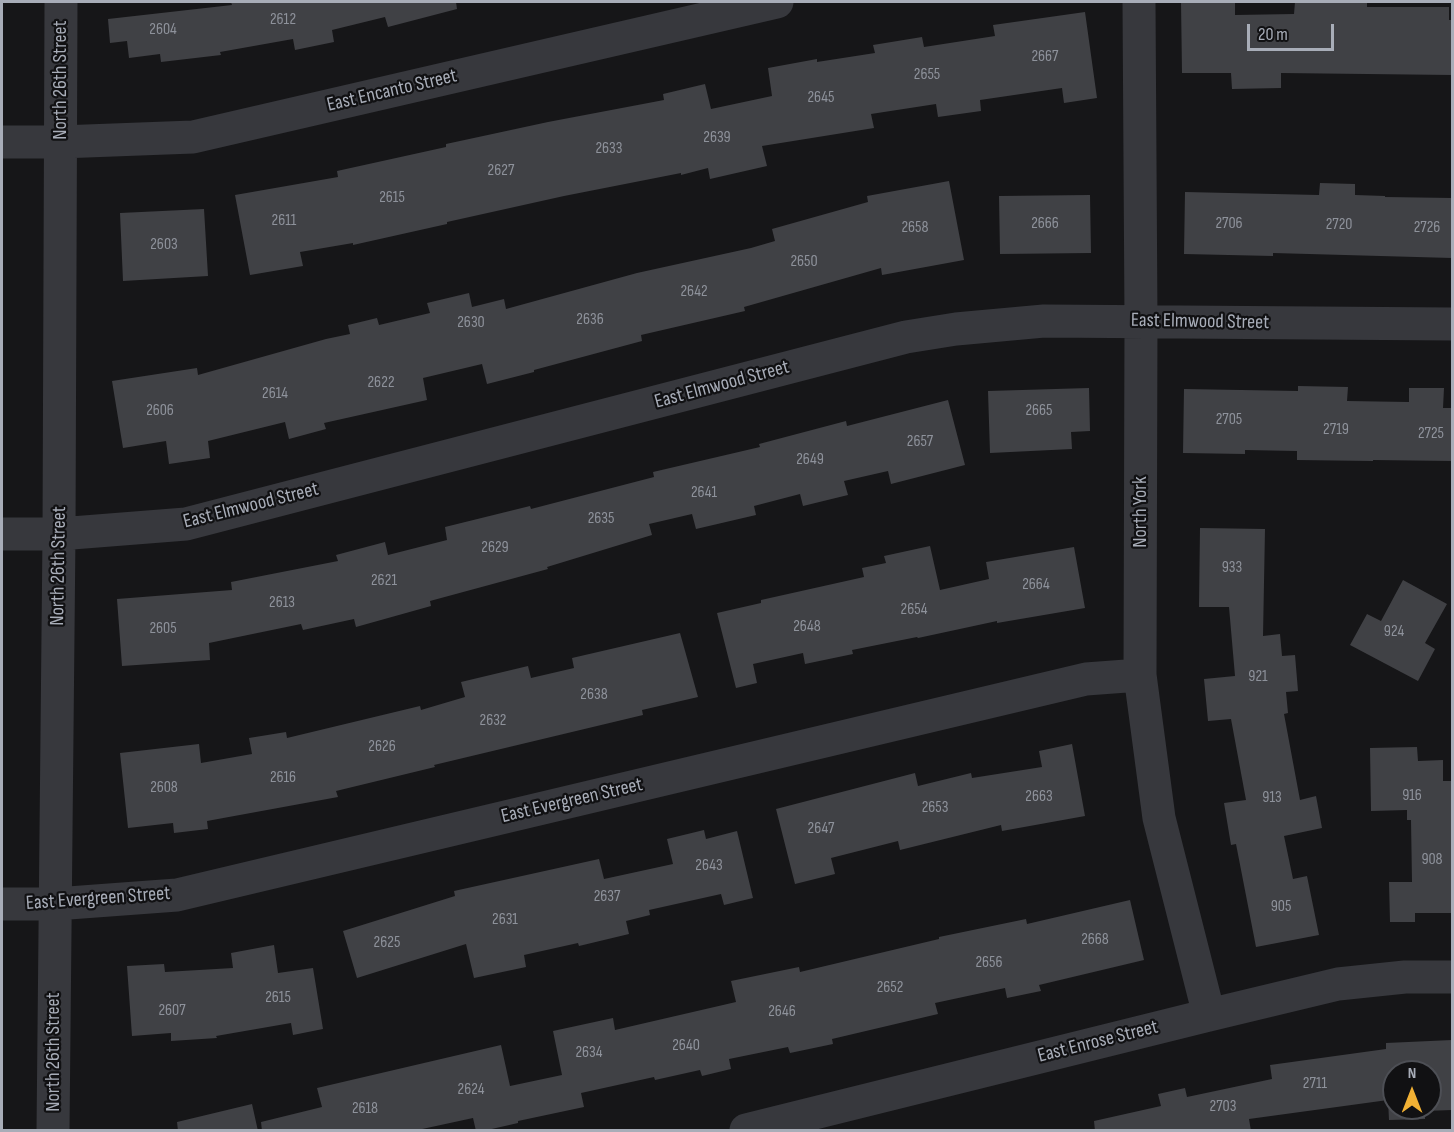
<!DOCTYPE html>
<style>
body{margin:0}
#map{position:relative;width:1454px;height:1132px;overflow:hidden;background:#161618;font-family:"Sofia Sans Condensed",sans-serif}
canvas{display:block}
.frame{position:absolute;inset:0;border:3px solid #a8adb8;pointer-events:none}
.north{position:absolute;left:1382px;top:1060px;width:60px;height:60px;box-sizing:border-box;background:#111113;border:2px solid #4d4f55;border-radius:50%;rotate:0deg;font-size:16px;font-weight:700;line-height:24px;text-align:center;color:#a8adb8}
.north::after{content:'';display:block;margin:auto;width:21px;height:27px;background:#f2b134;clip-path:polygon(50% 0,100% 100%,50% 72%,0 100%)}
.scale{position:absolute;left:1247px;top:24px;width:87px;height:27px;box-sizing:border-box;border:3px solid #a8adb8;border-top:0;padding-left:8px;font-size:18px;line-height:21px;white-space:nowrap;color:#a8adb8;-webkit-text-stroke:4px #111113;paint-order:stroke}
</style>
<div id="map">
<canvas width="1454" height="1132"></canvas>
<div class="frame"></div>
<div class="north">N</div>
<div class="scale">20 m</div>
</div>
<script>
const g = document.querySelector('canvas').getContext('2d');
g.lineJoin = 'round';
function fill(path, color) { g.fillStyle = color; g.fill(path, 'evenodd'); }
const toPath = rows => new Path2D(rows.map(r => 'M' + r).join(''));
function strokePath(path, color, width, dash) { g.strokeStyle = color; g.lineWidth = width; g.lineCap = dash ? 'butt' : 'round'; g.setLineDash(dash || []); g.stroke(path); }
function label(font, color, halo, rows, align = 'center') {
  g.font = font + ' "Sofia Sans Condensed",sans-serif'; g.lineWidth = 4.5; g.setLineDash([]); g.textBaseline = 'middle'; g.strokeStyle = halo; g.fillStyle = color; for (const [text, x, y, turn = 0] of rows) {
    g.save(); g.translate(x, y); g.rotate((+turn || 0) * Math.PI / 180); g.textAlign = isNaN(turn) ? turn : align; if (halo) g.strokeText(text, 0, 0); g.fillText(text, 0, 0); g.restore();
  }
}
fill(toPath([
 [231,2,456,2,457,9,388,27,385,17,332,30,334,42,295,50,293,39,220,52,221,55,161,62,160,54,129,58,127,41,110,43,108,19,232,5],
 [1181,2,1235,2,1235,15,1294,14,1295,2,1367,3,1367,7,1449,7,1449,20,1452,20,1452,75,1281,73,1281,88,1232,89,1231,73,1182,73],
 [1085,12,1097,98,1064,103,1062,88,980,100,981,111,938,117,936,104,871,114,874,128,762,146,767,166,710,179,708,168,681,175,681,173,564,196,447,222,447,224,353,245,353,243,300,252,303,266,250,275,235,195,338,177,337,171,446,147,446,144,548,122,664,100,663,94,705,84,711,109,772,96,768,68,817,59,817,62,875,53,873,45,922,37,924,47,995,36,993,25],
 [949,181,964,260,882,275,881,268,744,307,745,311,641,335,642,341,534,370,534,372,487,384,482,364,423,378,427,400,324,423,326,429,289,439,285,422,208,441,210,458,169,464,166,441,123,448,112,381,197,368,198,375,326,339,350,334,348,325,377,318,379,325,430,313,427,303,469,293,472,307,504,299,506,309,637,273,751,248,775,241,772,229,868,202,867,196],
 [1320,183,1355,184,1355,195,1385,196,1385,197,1452,198,1452,258,1273,253,1273,256,1184,254,1185,192,1319,195],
 [1090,195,1091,253,1000,254,999,196],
 [204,209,208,276,123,281,120,213],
 [1298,386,1348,387,1347,401,1409,402,1409,388,1444,388,1443,408,1452,408,1452,461,1373,460,1373,461,1297,460,1297,451,1245,450,1245,454,1183,453,1184,389,1298,391],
 [1089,388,1090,431,1071,432,1072,449,990,453,988,391],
 [948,400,965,465,891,484,888,471,844,481,848,495,803,506,800,494,754,506,756,515,696,529,692,514,649,524,652,535,547,567,548,569,430,601,431,606,356,627,354,619,303,630,301,624,209,643,210,660,122,666,117,599,232,590,231,582,338,561,336,555,385,542,388,555,447,540,445,527,530,506,531,509,654,477,653,472,760,447,759,444,846,421,847,426],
 [1200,528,1265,529,1263,636,1280,634,1282,656,1295,655,1298,691,1286,692,1288,713,1284,714,1300,800,1316,796,1322,828,1284,836,1293,879,1307,876,1319,935,1256,947,1236,844,1231,845,1224,803,1246,800,1231,719,1208,721,1204,679,1235,676,1229,607,1199,607],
 [930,546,940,590,989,579,986,562,1074,547,1085,608,997,623,997,621,918,638,917,637,852,650,853,654,805,664,803,653,753,664,757,683,736,688,717,613,761,603,761,600,864,577,862,568,886,563,884,556],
 [1403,580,1447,604,1425,643,1435,649,1418,681,1350,645,1367,614,1381,621],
 [680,633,698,697,642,710,643,715,434,765,435,767,336,791,338,797,207,821,208,829,174,833,173,823,128,828,120,753,199,744,201,763,252,754,249,738,286,732,287,738,420,706,421,710,465,697,461,682,528,666,531,678,574,668,572,658],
 [1072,744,1085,816,1002,831,1001,825,900,850,898,841,831,858,835,874,795,884,776,809,915,773,918,786,971,773,972,778,1042,767,1039,751],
 [1417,747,1418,761,1443,760,1443,781,1452,781,1452,913,1415,913,1415,922,1390,922,1389,882,1412,882,1411,820,1407,820,1407,810,1371,811,1370,748],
 [704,830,706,839,737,831,753,898,724,905,721,894,649,910,650,915,626,921,629,934,579,946,578,943,524,955,526,967,474,978,466,944,357,978,343,931,455,896,454,891,599,859,604,879,673,864,667,839],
 [1130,900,1144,960,1039,985,1041,991,1007,998,1005,988,935,1003,938,1014,832,1039,833,1044,790,1053,788,1047,729,1059,731,1069,702,1076,700,1070,655,1080,654,1077,581,1093,584,1107,518,1121,518,1123,483,1131,476,1131,473,1118,413,1131,262,1131,261,1122,322,1107,317,1088,501,1045,510,1086,562,1075,553,1031,613,1018,615,1030,736,1002,731,981,799,967,800,972,939,939,939,937,1026,919,1027,924],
 [274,945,278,973,313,968,323,1029,293,1035,291,1023,216,1036,217,1038,171,1041,171,1033,132,1036,127,966,164,964,165,972,233,968,231,953],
 [1452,1040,1452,1110,1425,1111,1425,1119,1389,1120,1388,1100,1249,1119,1251,1131,1095,1131,1094,1121,1161,1106,1158,1094,1185,1088,1187,1097,1272,1079,1270,1065,1386,1049,1386,1043],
 [1394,1072,1430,1072,1430,1108,1394,1108],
 [252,1104,258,1131,178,1131,177,1122]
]), '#404145');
strokePath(toPath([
 [1139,2,1141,321,1140,675,1159,818,1209,1015],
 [2,142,60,142,193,137,777,2],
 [2,534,59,534,186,524,906,337,956,329,1044,321,1452,324],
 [2,904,55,904,177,895,1086,679,1140,675],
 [53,1130,59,534,61,2],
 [746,1130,1209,1015,1338,984,1405,977,1452,977]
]), '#37383d', 33);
label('16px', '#8e929b', null, [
 ["2612",283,20],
 ["2604",163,30],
 ["2667",1045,57],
 ["2655",927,75],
 ["2645",821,98],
 ["2639",717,138],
 ["2633",609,149],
 ["2627",501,171],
 ["2615",392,198],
 ["2611",284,221],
 ["2666",1045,224],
 ["2706",1229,224],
 ["2720",1339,225],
 ["2658",915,228],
 ["2726",1427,228],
 ["2603",164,245],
 ["2650",804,262],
 ["2642",694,292],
 ["2636",590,320],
 ["2630",471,323],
 ["2622",381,383],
 ["2614",275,394],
 ["2606",160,411],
 ["2665",1039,411],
 ["2705",1229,420],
 ["2719",1336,430],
 ["2725",1431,434],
 ["2657",920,442],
 ["2649",810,460],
 ["2641",704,493],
 ["2635",601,519],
 ["2629",495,548],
 ["933",1232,568],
 ["2621",384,581],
 ["2664",1036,585],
 ["2613",282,603],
 ["2654",914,610],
 ["2648",807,627],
 ["2605",163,629],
 ["924",1394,632],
 ["921",1258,677],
 ["2638",594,695],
 ["2632",493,721],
 ["2626",382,747],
 ["2616",283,778],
 ["2608",164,788],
 ["916",1412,796],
 ["2663",1039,797],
 ["913",1272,798],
 ["2653",935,808],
 ["2647",821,829],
 ["908",1432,860],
 ["2643",709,866],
 ["2637",607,897],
 ["905",1281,907],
 ["2631",505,920],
 ["2668",1095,940],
 ["2625",387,943],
 ["2656",989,963],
 ["2652",890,988],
 ["2615",278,998],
 ["2607",172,1011],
 ["2646",782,1012],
 ["2640",686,1046],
 ["2634",589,1053],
 ["2711",1315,1084],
 ["2624",471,1090],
 ["2703",1223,1107],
 ["2618",365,1109]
]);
label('20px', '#a8adb8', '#111113', [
 ["North 26th Street",61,80,-90],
 ["East Encanto Street",392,91,-13],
 ["East Elmwood Street",1200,322,1],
 ["East Elmwood Street",722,385,-15],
 ["East Elmwood Street",251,506,-14],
 ["North York",1141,512,-90],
 ["North 26th Street",59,566,-89],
 ["East Evergreen Street",572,801,-13],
 ["East Evergreen Street",98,899,-4],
 ["East Enrose Street",1098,1042,-14],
 ["North 26th Street",54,1052,-90]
]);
</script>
